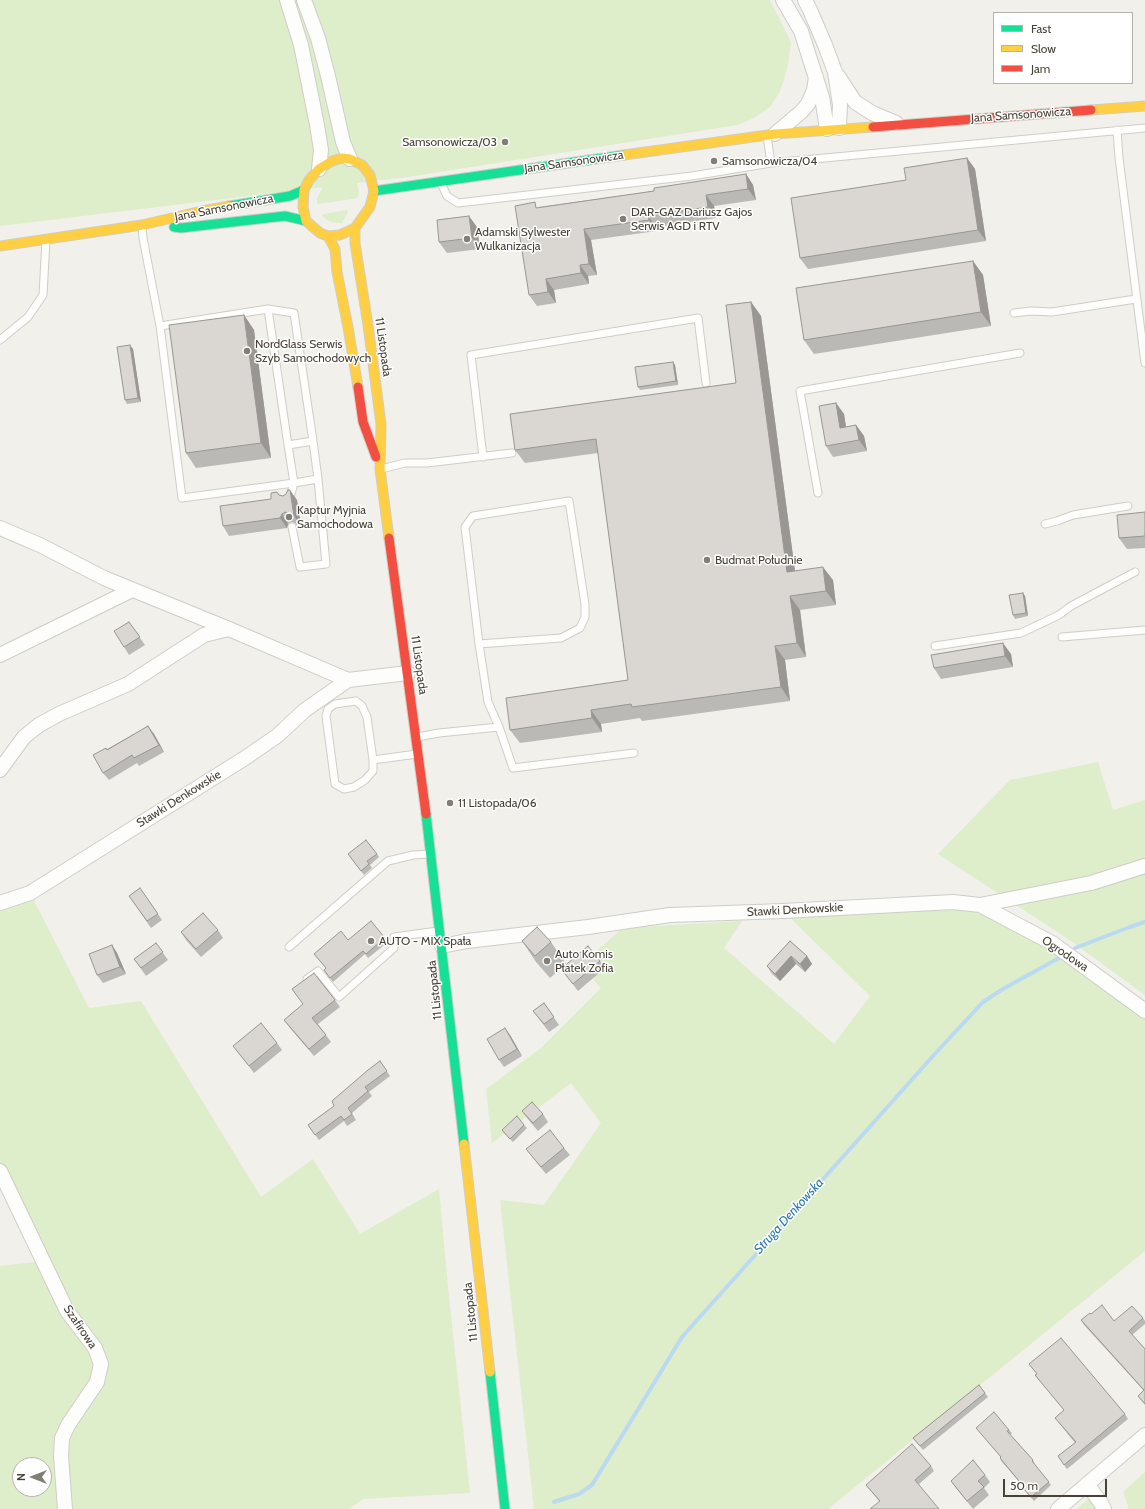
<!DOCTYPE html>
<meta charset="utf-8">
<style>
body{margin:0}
#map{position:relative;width:1145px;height:1509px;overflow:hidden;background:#f1f0eb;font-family:Cabin,sans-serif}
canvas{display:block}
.legend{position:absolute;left:993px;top:12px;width:140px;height:72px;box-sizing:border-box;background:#fff;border:1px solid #b6b3af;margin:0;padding:5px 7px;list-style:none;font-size:12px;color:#484136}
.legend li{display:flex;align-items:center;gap:8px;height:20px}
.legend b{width:20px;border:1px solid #b6b3af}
.north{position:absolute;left:12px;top:1457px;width:40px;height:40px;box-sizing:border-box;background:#fff;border:1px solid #b6b3af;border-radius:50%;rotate:270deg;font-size:11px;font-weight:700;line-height:16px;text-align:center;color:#484136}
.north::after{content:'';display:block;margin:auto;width:14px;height:18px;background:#837e75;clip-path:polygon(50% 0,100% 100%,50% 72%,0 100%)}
.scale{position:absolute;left:1003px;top:1479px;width:104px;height:18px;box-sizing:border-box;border:2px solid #484136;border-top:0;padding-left:5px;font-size:12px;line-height:14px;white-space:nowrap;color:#484136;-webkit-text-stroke:3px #fff;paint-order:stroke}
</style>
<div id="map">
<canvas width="1145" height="1509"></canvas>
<ul class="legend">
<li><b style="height:5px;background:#16e098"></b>Fast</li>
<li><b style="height:5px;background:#ffcf43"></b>Slow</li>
<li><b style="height:5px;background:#f24e42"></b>Jam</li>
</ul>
<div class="north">N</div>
<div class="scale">50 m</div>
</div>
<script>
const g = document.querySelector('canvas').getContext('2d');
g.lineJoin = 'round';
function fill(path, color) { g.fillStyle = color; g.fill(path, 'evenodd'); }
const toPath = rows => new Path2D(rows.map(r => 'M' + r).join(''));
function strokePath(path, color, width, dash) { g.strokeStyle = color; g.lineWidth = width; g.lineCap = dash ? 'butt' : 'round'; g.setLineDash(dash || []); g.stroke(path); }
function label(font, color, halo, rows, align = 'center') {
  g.font = font + ' Cabin,sans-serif'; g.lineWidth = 3; g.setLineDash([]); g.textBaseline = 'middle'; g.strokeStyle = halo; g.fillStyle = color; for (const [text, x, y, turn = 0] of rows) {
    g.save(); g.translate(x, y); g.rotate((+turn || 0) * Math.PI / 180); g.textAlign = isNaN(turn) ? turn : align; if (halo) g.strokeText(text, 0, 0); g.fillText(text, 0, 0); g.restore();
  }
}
fill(toPath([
 [0,0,770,0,791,42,788,65,784,80,779,93,770,107,752,119,737,125,408,177,357,183,359,191,358,198,319,204,317,203,317,198,323,187,0,226],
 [347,210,348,212,342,223,330,222,322,216,324,214],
 [1098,762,1113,810,1145,800,1145,995,1071,941,938,854,1010,780],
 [30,893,89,1008,141,1001,261,1197,313,1159,360,1234,439,1189,448,1287,470,1493,363,1499,349,1509,0,1509,0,1266,43,1261,0,1171,0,903],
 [20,1465,44,1465,44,1489,20,1489],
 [980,905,1145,1011,1145,1251,828,1509,534,1509,500,1200,544,1205,601,1123,571,1083,492,1143,486,1089,541,1048,601,988,580,965,623,928,742,921,724,948,834,1044,870,996,783,911],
 [1145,1472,1145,1509,1129,1509,1123,1492],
 [1094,1494,1104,1509,1077,1509]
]), '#deedca');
strokePath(toPath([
 [1075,948,1130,927,1145,922],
 [554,1502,579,1494,592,1485,682,1337,933,1056,983,1002,1003,989,1059,958]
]), '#badaf1', 4);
const lane = toPath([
 [1117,130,1119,158,1145,363],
 [767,136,771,163],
 [441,183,447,196,458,203,692,176,771,163,1145,128],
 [142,226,143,238,160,326],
 [268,309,288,445,313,441,294,313,268,309,160,326,182,498,294,483,288,445],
 [1014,313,1031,311,1052,312,1136,299],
 [0,340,28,317,43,295,46,240],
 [483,457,471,355,698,318,706,383],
 [381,469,405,463,427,463,512,453],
 [818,493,800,391,1020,353],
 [289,501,294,483,318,479,313,441],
 [1045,524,1057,521,1073,515,1128,506],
 [292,527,300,567,326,564,318,479],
 [1062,637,1145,630],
 [479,644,561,638,580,628,585,617,585,604,569,501,473,516,465,527,479,644,488,702,499,727],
 [935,646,1021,633,1059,615,1071,606,1135,572],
 [356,701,362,706,367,717,373,760,373,771,365,780,354,787,344,789,335,784,326,716,328,709,335,704,356,701],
 [417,737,439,733,499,727,513,768,634,753],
 [373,760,417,754],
 [289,947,388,861,413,855,430,854],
 [307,979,318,971,339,997,394,948,394,937,438,931]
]);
const street = toPath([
 [287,0,301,45,317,125,321,150,319,169],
 [304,0,318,38,328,76,343,142,350,159],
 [783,0,801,31,822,97,827,129],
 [805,0,810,10,825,45,835,72,840,105,839,128],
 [838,76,855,102,872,113,896,123],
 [775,134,801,112,808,104,814,90,816,77],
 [0,528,40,545,104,578,229,629,348,680],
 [0,655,132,590],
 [0,770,24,737,39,725,59,714,128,684,204,635,229,629],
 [0,903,30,893,245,758,277,736,305,710,348,680,408,673],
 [980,905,1052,943,1145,1011],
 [442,946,467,941,588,927,670,915,783,911,953,902,980,905,1091,883,1145,866],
 [0,1171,67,1311,95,1348,101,1364,97,1382,68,1425,62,1438,61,1456,65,1509],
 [1087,1484,1101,1503,1104,1509],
 [1058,1509,1145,1435]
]);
const fast = toPath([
 [374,191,624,155],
 [229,206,290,196,304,190],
 [174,227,181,228,285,216,306,221],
 [426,814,464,1144],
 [490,1372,505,1509]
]);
const slow = toPath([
 [1091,110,1145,106],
 [624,155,775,134,873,127],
 [342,158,350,159,362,165,370,175,374,191,370,207,355,228,340,235,328,236,320,233,306,221,303,207,304,190,309,180,319,169,332,161,342,158],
 [355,228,355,243,368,325,381,424,380,469,389,538],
 [328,236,335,249,337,272,348,327,358,387],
 [0,246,142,225,202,211,229,206],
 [464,1144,490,1372]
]);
const jam = toPath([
 [873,127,1091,110],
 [358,387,363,422,376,457],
 [389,538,426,814]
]);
strokePath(lane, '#cfcdc8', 9);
strokePath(street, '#cfcdc8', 16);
strokePath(fast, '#d1cdc2', 11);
strokePath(slow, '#d1cdc2', 11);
strokePath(jam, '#d1cdc2', 11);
strokePath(lane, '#fdfdfc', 7);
strokePath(street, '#fdfdfc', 14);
strokePath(fast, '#16e098', 9);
strokePath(slow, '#ffcf43', 9);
strokePath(jam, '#f24e42', 9);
fill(toPath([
 [967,158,975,169,986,241,808,269,800,258,906,180],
 [746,174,753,185,756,200,714,206,716,218,656,227,657,231,591,240,597,275,588,276,589,284,554,290,556,303,537,306,529,295,539,207,654,191],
 [477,227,480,249,447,253,439,242],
 [973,261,983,275,991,326,814,354,804,340],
 [751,302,761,316,795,571,833,580,836,605,800,610,806,657,785,660,790,701,642,721,640,718,601,724,602,732,520,743,510,730,628,680,598,453,525,463,515,450,736,383],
 [244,315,254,330,271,458,196,468,186,453],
 [133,349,141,402,127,404,125,400],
 [675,365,678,385,640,390,638,387],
 [836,403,844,414,846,427,856,425,864,436,867,451,833,457,826,446],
 [280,495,297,500,301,526,297,526,295,523,291,522,288,524,287,528,229,536,223,526,271,499],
 [1145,512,1145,548,1127,549,1119,538],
 [1023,593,1025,596,1028,616,1015,619,1013,615],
 [129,622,145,645,129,655,124,647],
 [1011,654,1013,667,941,679,934,668],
 [148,726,154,734,164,752,139,766,137,763,109,780,103,773,107,749],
 [348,854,377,854,379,857,370,865,372,868,364,875],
 [140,888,162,920,151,928,129,896],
 [218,930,223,938,201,957,186,940,181,932],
 [385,938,388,942,368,958,365,954,333,982,324,970,326,968,314,954,348,940],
 [522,941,551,942,566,964,550,978,536,962],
 [790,941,807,956,812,964,805,972,796,964,780,981,772,974,767,966],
 [156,943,168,960,146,976,134,959],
 [112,945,117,953,126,974,103,983,97,975],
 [600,961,605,968,578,991,561,969],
 [335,1000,340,1007,318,1024,331,1042,314,1056,289,1027,284,1020],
 [544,1003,559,1025,549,1032,533,1011],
 [505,1028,510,1035,522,1056,504,1067,499,1060],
 [277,1043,282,1050,254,1073,233,1046],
 [380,1061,390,1076,369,1092,372,1096,352,1113,356,1120,347,1126,344,1121,319,1140,308,1125,334,1106],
 [522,1111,543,1114,548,1122,538,1131,527,1118],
 [524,1125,527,1128,513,1142,505,1134,502,1130],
 [564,1148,570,1155,546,1174,526,1149],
 [1091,1314,1114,1321,1143,1318,1145,1321,1145,1324,1132,1335,1145,1349,1145,1405,1138,1396,1144,1391,1084,1325,1081,1320],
 [1029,1364,1125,1414,1128,1419,1067,1469,1058,1456,1075,1443,1055,1418,1064,1410,1038,1379,1035,1375,1037,1374],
 [979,1385,988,1397,923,1450,913,1438],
 [976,1428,1009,1430,1012,1433,1010,1435,1033,1460,1035,1464,1034,1465,1051,1485,1034,1501,1026,1492,1023,1488,1024,1487,1002,1462,1000,1458,1001,1457],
 [931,1466,934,1471,919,1484,879,1501,866,1485],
 [985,1475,990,1482,984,1488,989,1495,973,1509,956,1488,951,1481]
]), '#bbb9b5');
fill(toPath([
 [967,158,975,169,986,241,978,230],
 [746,174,753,185,756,200,748,189],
 [706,195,714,206,716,218,708,207],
 [469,216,477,227,480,249,472,238],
 [648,216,656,227,657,231,649,220],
 [584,229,591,240,597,275,589,264],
 [973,261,983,275,991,326,981,312],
 [580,265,588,276,589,284,581,273],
 [546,279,554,290,556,303,548,292],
 [751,302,761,316,797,586,787,572],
 [244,315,254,330,271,458,261,443],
 [130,345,133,349,141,402,138,398],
 [673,362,675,365,678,385,676,381],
 [836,403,844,414,848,439,840,428],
 [856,425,864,436,867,451,859,440],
 [290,490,297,500,301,526,294,516],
 [282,514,288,524,287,528,280,518],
 [823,567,833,580,836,605,826,591],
 [1023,593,1025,596,1028,616,1026,613],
 [790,596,800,610,806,657,797,643],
 [1003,643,1011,654,1013,667,1005,656],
 [775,646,785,660,790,701,781,687],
 [591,710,601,724,602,732,592,718],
 [148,726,154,734,164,752,159,745],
 [112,945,117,953,126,974,120,967],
 [791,956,796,964,780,981,775,974],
 [807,956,812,964,805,972,800,964],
 [505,1028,510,1035,522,1056,517,1049]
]), '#999693');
const building = toPath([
 [967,158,978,230,800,258,791,198,906,180,904,168,967,158],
 [746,174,748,189,706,195,708,207,648,216,649,220,584,229,589,264,580,265,581,273,546,279,548,292,529,295,515,206,535,202,536,208,654,191,654,188,746,174],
 [469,216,472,238,439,242,437,220,469,216],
 [973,261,981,312,804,340,796,288,973,261],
 [751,302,787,572,823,567,826,591,790,596,797,643,775,646,781,687,632,707,631,704,591,710,592,718,510,730,506,698,628,680,596,439,515,450,510,414,736,383,726,305,751,302],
 [244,315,261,443,186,453,169,325,244,315],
 [130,345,138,398,125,400,117,347,130,345],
 [673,362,676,381,638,387,635,367,673,362],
 [836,403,840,428,856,425,859,440,826,446,819,406,836,403],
 [288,490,290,490,294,516,290,516,289,514,285,512,282,514,280,518,223,526,220,506,271,499,271,493,277,492,279,495,283,496,286,494,288,490],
 [1145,512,1145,536,1119,538,1117,515,1145,512],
 [1023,593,1026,613,1013,615,1009,595,1023,593],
 [129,622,140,637,124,647,114,631,129,622],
 [1003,643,1005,656,934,668,931,655,1003,643],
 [148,726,159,745,134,758,132,755,103,773,93,755,106,748,107,750,148,726],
 [366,840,377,854,367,861,369,864,361,871,348,854,366,840],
 [140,888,158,914,147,921,129,896,140,888],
 [203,913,218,930,196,949,181,932,203,913],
 [371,921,385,938,366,954,363,951,330,978,324,970,326,968,314,954,341,931,348,940,371,921],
 [537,927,551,942,535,956,522,941,537,927],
 [790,941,807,956,800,964,791,956,775,974,767,966,790,941],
 [156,943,163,952,141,968,134,959,156,943],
 [112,945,120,967,97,975,89,954,112,945],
 [588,946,600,961,573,984,561,969,588,946],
 [314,973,335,1000,312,1018,326,1035,309,1049,284,1020,303,1004,292,989,314,973],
 [544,1003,554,1017,544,1024,533,1011,544,1003],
 [261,1023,277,1043,249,1066,233,1046,261,1023],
 [505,1028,517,1049,499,1060,487,1039,505,1028],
 [380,1061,387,1071,365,1087,368,1091,348,1108,352,1114,344,1120,341,1116,315,1135,308,1125,334,1106,332,1101,368,1070,380,1061],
 [532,1102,543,1114,533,1123,522,1111,532,1102],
 [517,1116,524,1125,510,1139,502,1130,517,1116],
 [550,1130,564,1148,541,1167,526,1149,550,1130],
 [1102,1305,1114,1321,1132,1306,1143,1318,1129,1331,1145,1349,1145,1404,1138,1396,1144,1390,1081,1320,1090,1313,1091,1314,1102,1305],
 [1061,1338,1125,1414,1064,1465,1058,1456,1076,1442,1055,1418,1064,1410,1035,1375,1037,1374,1029,1364,1061,1338],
 [979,1385,985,1393,920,1446,913,1438,979,1385],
 [994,1412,1009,1430,1007,1431,1033,1460,1032,1461,1049,1482,1031,1497,1023,1488,1024,1487,1000,1458,1001,1457,976,1428,994,1412],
 [912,1444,931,1466,915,1480,939,1509,870,1509,880,1501,866,1485,912,1444],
 [973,1460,985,1475,978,1481,984,1487,967,1501,951,1481,973,1460]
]);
fill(building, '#dad7d2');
strokePath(building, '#999693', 1);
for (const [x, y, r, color] of [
 [505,142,4,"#837e75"],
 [714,161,4,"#837e75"],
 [623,219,4,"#837e75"],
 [467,239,4,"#837e75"],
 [247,351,4,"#837e75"],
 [289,517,4,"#837e75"],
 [707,560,4,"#837e75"],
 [450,803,4,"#837e75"],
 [371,941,4,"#837e75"],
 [547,961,4,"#837e75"]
]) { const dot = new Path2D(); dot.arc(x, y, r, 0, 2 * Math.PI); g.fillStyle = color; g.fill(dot); strokePath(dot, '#fff', 1.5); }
label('12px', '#484136', '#fff', [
 ["Jana Samsonowicza",1021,115,-4],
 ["Jana Samsonowicza",574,162,-8],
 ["Jana Samsonowicza",224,208,-11],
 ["11 Listopada",383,347,82],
 ["11 Listopada",419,665,82],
 ["Stawki Denkowskie",179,799,-32],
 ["Stawki Denkowskie",795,910,-3],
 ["Ogrodowa",1065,954,34],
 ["11 Listopada",435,990,-96],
 ["11 Listopada",471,1312,-96],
 ["Szafirowa",80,1327,56]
]);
label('12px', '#484136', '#fff', [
 ["Samsonowicza/03",497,142,"right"],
 ["Samsonowicza/04",722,161],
 ["DAR-GAZ Dariusz Gajos",631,212],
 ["Serwis AGD i RTV",631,226],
 ["Adamski Sylwester",475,232],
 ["Wulkanizacja",475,246],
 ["NordGlass Serwis",255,344],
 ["Szyb Samochodowych",255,358],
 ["Kaptur Myjnia",297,510],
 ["Samochodowa",297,524],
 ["Budmat Południe",715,560],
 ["11 Listopada/06",458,803],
 ["AUTO - MIX Spała",379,941],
 ["Auto Komis",555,954],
 ["Płatek Zofia",555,968]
], 'left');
label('italic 13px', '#2977b1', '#fff', [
 ["Struga Denkowska",789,1216,-48]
]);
</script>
